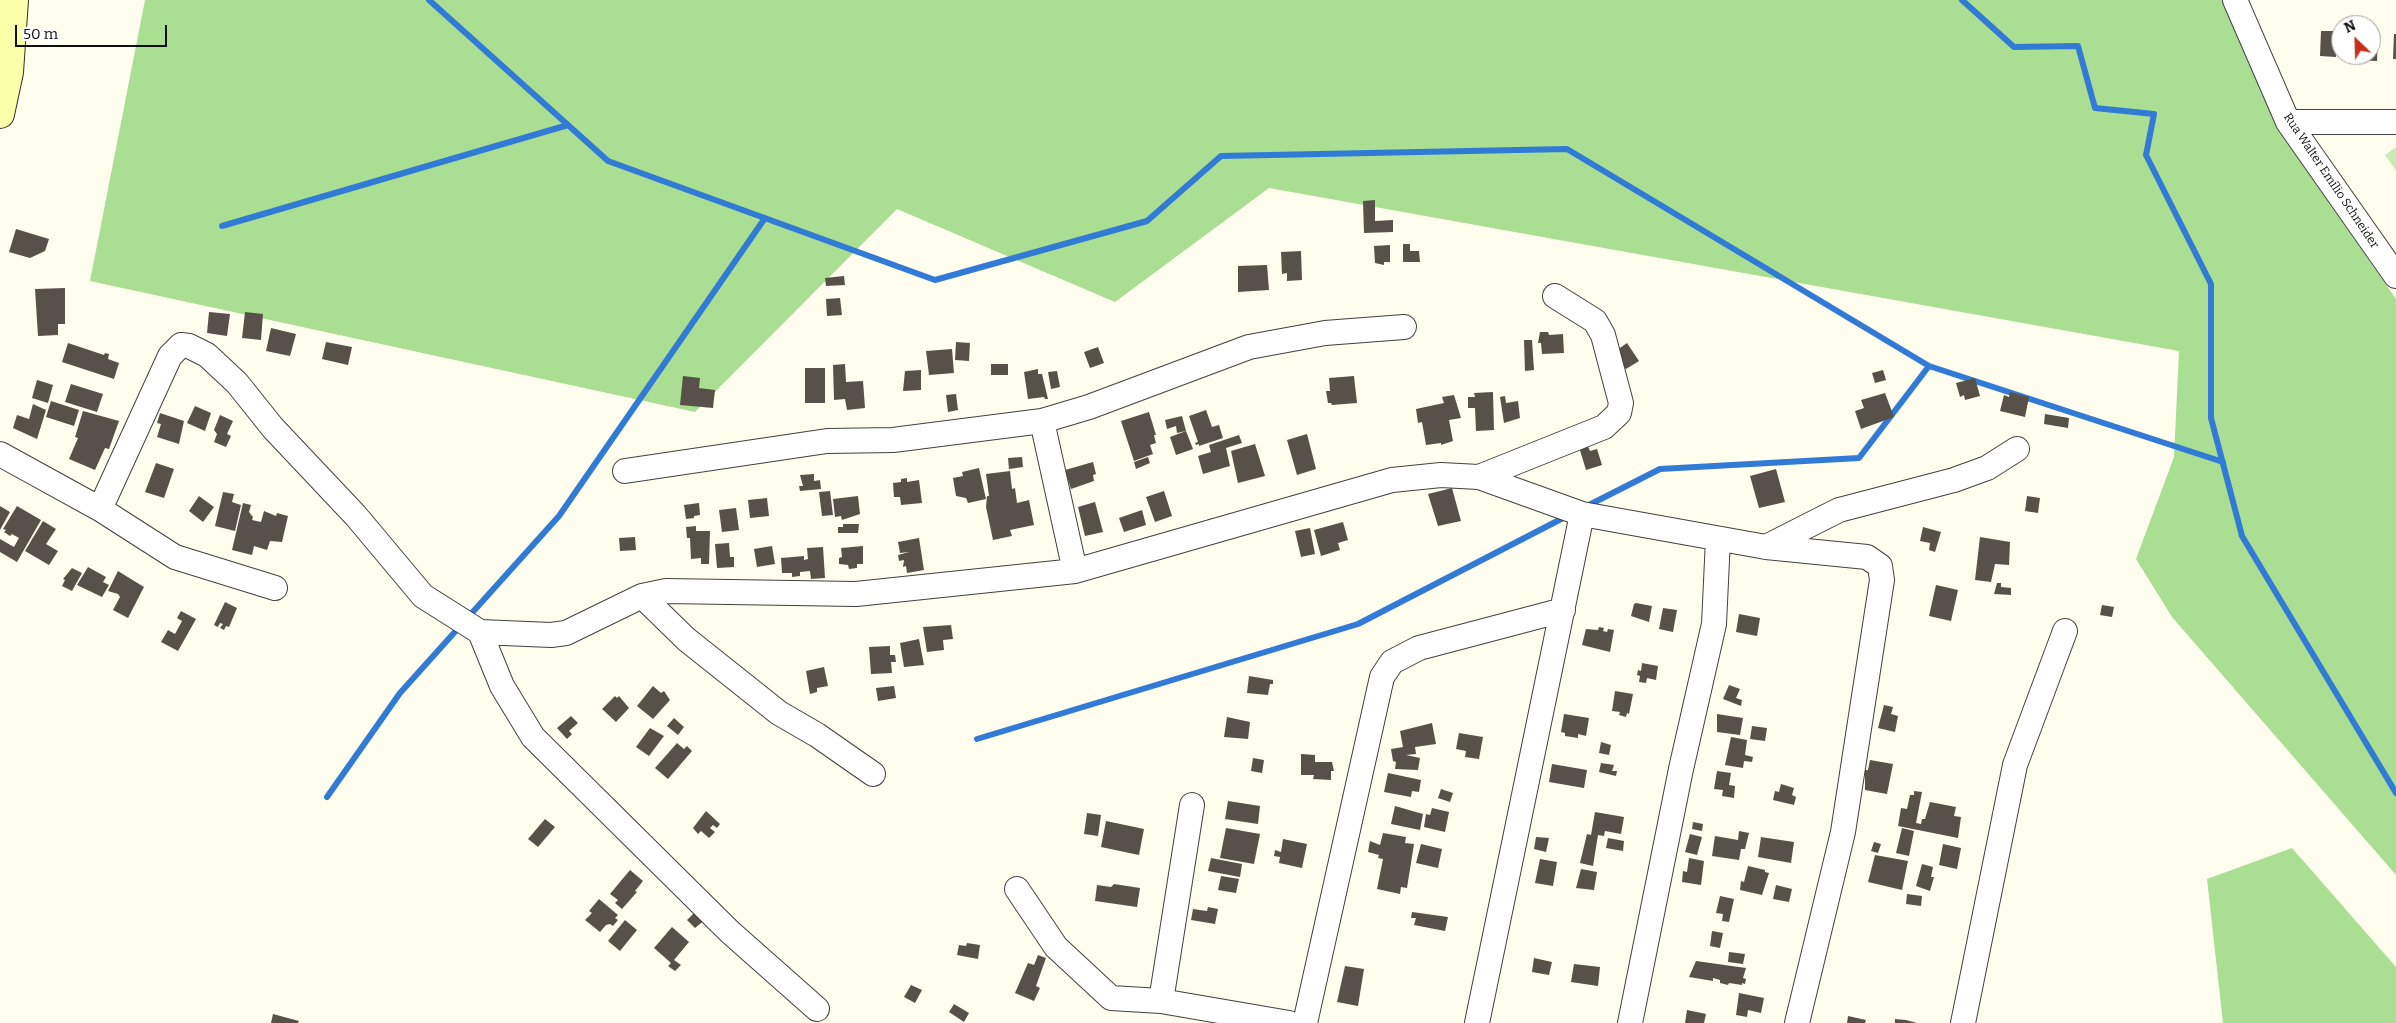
<!DOCTYPE html>
<meta charset="utf-8">
<style>
body{margin:0}
#map{position:relative;width:2396px;height:1023px;overflow:hidden;background:#fffeee;font-family:Bitter,serif}
canvas{display:block}
.north{position:absolute;left:2331px;top:15px;width:50px;height:50px;box-sizing:border-box;background:#fff;border:1px solid #9f9f9f;border-radius:50%;rotate:336deg;font-size:14px;font-weight:700;line-height:20px;text-align:center;color:#0e0e0e}
.north::after{content:'';display:block;margin:auto;width:18px;height:22px;background:#c62f1d;clip-path:polygon(50% 0,100% 100%,50% 72%,0 100%)}
.scale{position:absolute;left:15px;top:25px;width:152px;height:22px;box-sizing:border-box;border:2px solid #0e0e0e;border-top:0;padding-left:6px;font-size:15px;line-height:18px;white-space:nowrap;color:#0e0e0e;-webkit-text-stroke:4px #fff;paint-order:stroke}
</style>
<div id="map">
<canvas width="2396" height="1023"></canvas>
<div class="north">N</div>
<div class="scale">50 m</div>
</div>
<script>
const g = document.querySelector('canvas').getContext('2d');
g.lineJoin = 'round';
function fill(path, color) { g.fillStyle = color; g.fill(path, 'evenodd'); }
const toPath = rows => new Path2D(rows.map(r => 'M' + r).join(''));
function strokePath(path, color, width, dash) { g.strokeStyle = color; g.lineWidth = width; g.lineCap = dash ? 'butt' : 'round'; g.setLineDash(dash || []); g.stroke(path); }
function label(font, color, halo, rows, align = 'center') {
  g.font = font + ' Bitter,serif'; g.lineWidth = 5; g.setLineDash([]); g.textBaseline = 'middle'; g.strokeStyle = halo; g.fillStyle = color; for (const [text, x, y, turn = 0] of rows) {
    g.save(); g.translate(x, y); g.rotate((+turn || 0) * Math.PI / 180); g.textAlign = isNaN(turn) ? turn : align; if (halo) g.strokeText(text, 0, 0); g.fillText(text, 0, 0); g.restore();
  }
}
fill(toPath([
 [2396,147,2396,171,2385,155]
]), '#c9ecb5');
fill(toPath([
 [145,0,2226,0,2280,132,2396,299,2396,875,2172,617,2136,559,2174,457,2179,351,1269,188,1115,302,897,209,695,412,90,281],
 [2292,848,2396,967,2396,1023,2223,1023,2207,879]
]), '#a9de93');
strokePath(toPath([
 [429,0,608,161,935,280,1147,221,1221,156,1567,149,1929,366,2223,462],
 [1962,0,2014,47,2078,46,2095,108,2154,114,2146,155,2211,284,2211,418,2242,536,2396,793],
 [222,226,568,125],
 [1585,507,1660,469,1859,458,1929,366],
 [977,739,1358,624,1567,516],
 [327,797,400,693,559,516,765,218]
]), '#317ad6', 6);
fill(toPath([
 [2321,31,2337,31,2336,57,2320,56],
 [2394,34,2396,34,2396,59,2393,59],
 [2371,36,2378,36,2377,61,2345,60,2345,55,2371,55],
 [1375,200,1375,221,1393,220,1393,232,1364,233,1363,201],
 [16,229,49,239,45,251,30,258,9,252],
 [1403,244,1410,244,1410,251,1419,251,1420,262,1403,262],
 [1390,245,1390,262,1384,262,1384,265,1375,263,1374,246],
 [1301,251,1302,280,1287,281,1287,273,1282,274,1281,252],
 [1267,265,1269,290,1238,292,1238,266],
 [844,276,845,285,826,286,825,278],
 [65,288,65,324,58,324,58,335,38,336,35,289],
 [840,298,842,315,827,316,826,299],
 [209,312,230,314,227,336,207,333],
 [245,312,263,314,261,340,242,338],
 [271,328,296,334,290,356,266,351],
 [1540,332,1548,332,1549,335,1563,334,1564,353,1542,354,1541,343,1538,343],
 [1524,340,1532,340,1534,370,1525,371],
 [326,342,352,347,348,365,322,359],
 [956,342,970,343,969,361,955,360],
 [68,343,104,355,105,353,109,354,108,359,119,363,114,379,62,362],
 [1627,343,1639,361,1626,369,1614,352],
 [1098,347,1104,363,1090,368,1084,352],
 [952,349,954,373,929,375,926,351],
 [845,364,846,382,863,381,865,408,847,410,845,399,834,400,833,365],
 [991,364,1008,364,1008,375,991,375],
 [805,368,825,368,825,403,805,403],
 [1038,369,1038,374,1042,374,1048,399,1045,399,1044,397,1028,399,1024,372],
 [921,370,921,390,903,391,905,371],
 [1883,370,1886,380,1875,383,1872,373],
 [1057,371,1060,387,1051,389,1048,372],
 [683,376,700,378,699,388,715,390,713,408,680,405],
 [1354,376,1357,403,1332,405,1331,403,1328,403,1326,391,1330,391,1329,378],
 [1975,378,1980,396,1965,400,1964,395,1960,397,1956,383],
 [37,380,53,385,48,403,32,398],
 [71,384,103,394,97,412,65,402],
 [1493,392,1494,430,1476,431,1475,408,1468,408,1468,397,1475,397,1474,393],
 [2010,392,2029,397,2025,417,2000,411,2004,395,2009,397],
 [1885,393,1894,417,1861,429,1855,411,1864,408,1861,400],
 [956,394,958,410,948,412,946,395],
 [1454,395,1461,418,1449,420,1453,441,1441,445,1441,443,1426,445,1422,422,1418,423,1416,409,1444,403,1442,397],
 [1505,396,1506,403,1518,401,1520,418,1504,423,1500,397],
 [51,401,79,410,74,426,46,417],
 [33,404,46,410,37,439,13,428,17,415,29,419],
 [195,406,211,413,205,431,187,423],
 [1206,410,1212,427,1219,425,1223,438,1199,446,1199,444,1196,445,1195,443,1198,442,1189,416],
 [83,411,119,421,109,449,105,448,95,470,69,459,78,438,75,437],
 [1149,412,1156,435,1154,435,1156,443,1150,445,1153,454,1134,461,1121,421],
 [160,413,184,421,179,444,157,437,161,424,157,423],
 [2045,414,2069,418,2068,428,2044,424],
 [220,415,233,421,227,434,231,436,226,447,214,442,217,434,214,430],
 [1182,416,1186,431,1177,433,1176,426,1167,429,1165,420],
 [1186,431,1193,449,1176,455,1170,437],
 [1307,434,1316,469,1297,475,1287,440],
 [1239,435,1242,443,1226,448,1230,466,1203,474,1198,456,1211,452,1209,445],
 [1255,444,1265,476,1238,483,1231,451],
 [1587,444,1590,451,1597,449,1602,465,1586,470,1579,447],
 [1022,457,1023,467,1009,469,1008,458],
 [1148,457,1150,463,1136,469,1134,462],
 [1093,462,1096,474,1093,475,1094,481,1071,489,1065,470],
 [156,463,174,469,164,498,145,492],
 [979,468,986,499,968,503,966,498,956,496,953,478,963,476,962,472],
 [1776,469,1785,502,1759,508,1750,476],
 [1010,471,1012,489,1015,488,1017,503,1029,500,1034,525,1010,530,1012,536,993,540,986,507,987,496,989,496,986,474],
 [814,474,814,481,820,480,821,489,800,491,799,486,803,486,800,475],
 [907,478,907,482,919,480,922,503,901,505,900,497,894,497,893,483,901,482,901,479],
 [1452,488,1461,521,1438,526,1428,494],
 [830,491,833,515,822,516,819,492],
 [1164,491,1172,516,1155,522,1146,497],
 [223,492,234,494,232,502,241,505,235,531,215,526],
 [199,496,214,507,203,522,189,511],
 [858,496,860,514,842,520,841,516,835,517,833,499],
 [2027,496,2040,498,2038,513,2025,511],
 [767,498,769,516,750,518,748,500],
 [1095,502,1103,532,1085,536,1078,507],
 [243,503,251,505,249,512,253,517,252,520,261,522,264,511,276,516,277,513,288,516,282,542,270,541,267,550,254,546,252,555,232,550],
 [699,503,700,515,694,516,694,518,686,519,684,505],
 [0,506,10,512,0,530],
 [17,506,41,520,17,562,0,552,0,539,14,547,19,538,12,534,10,536,4,532,6,530,3,529],
 [736,508,739,530,722,532,719,510],
 [1142,510,1146,525,1124,532,1119,518],
 [43,521,56,529,46,544,58,551,49,565,25,551],
 [1343,522,1348,540,1338,543,1340,550,1321,556,1314,530],
 [843,524,859,524,858,533,838,533,838,527,843,527],
 [696,526,696,531,710,531,709,564,701,564,701,558,691,559,690,538,687,538,686,527],
 [1923,527,1941,532,1935,552,1929,550,1930,543,1920,541],
 [1310,528,1315,554,1301,557,1295,531],
 [635,537,636,550,620,551,619,538],
 [1980,537,2010,542,2009,565,1995,564,1991,582,1975,580],
 [919,538,924,570,907,573,906,566,903,567,904,560,899,561,898,555,909,552,900,553,898,542],
 [729,543,730,557,734,557,734,567,717,568,715,544],
 [772,546,775,564,757,567,754,549],
 [863,546,863,564,857,564,857,568,849,569,848,565,839,564,839,558,842,557,841,548],
 [823,547,825,578,811,579,810,571,800,572,800,576,792,577,792,573,782,573,781,558,804,556,804,560,808,559,807,548],
 [88,567,106,577,103,582,109,585,102,597,77,585],
 [72,568,82,573,72,591,62,586,65,580,63,579],
 [118,571,144,587,128,618,113,610,120,597,118,594,108,591],
 [1997,583,2001,583,2001,587,2011,588,2011,595,1994,594],
 [1936,585,1958,590,1951,621,1929,616],
 [225,602,237,608,229,627,226,626,224,630,220,628,223,624,220,623,218,627,214,625],
 [1636,603,1652,606,1649,622,1631,616,1634,604],
 [2102,605,2114,607,2112,617,2100,615],
 [1663,608,1677,610,1673,632,1659,629],
 [181,611,196,619,178,651,161,642,168,630,175,634,182,621,177,618],
 [1739,614,1760,618,1757,636,1736,632],
 [951,625,953,639,943,640,944,650,927,652,923,627],
 [1599,627,1604,628,1603,631,1607,632,1608,629,1614,630,1610,652,1582,645,1586,629,1598,630],
 [919,639,924,665,904,667,900,643],
 [890,646,890,655,895,655,896,662,891,662,892,673,871,674,869,647],
 [1642,663,1658,666,1656,680,1647,678,1646,683,1639,682,1640,676,1637,675,1638,670,1641,671],
 [824,667,828,686,817,688,817,692,810,694,806,671],
 [1249,676,1273,680,1273,684,1270,684,1268,695,1247,693],
 [1729,685,1740,689,1736,698,1742,700,1741,706,1723,699],
 [653,686,661,693,664,691,670,700,653,719,637,706],
 [894,686,896,698,878,701,876,688],
 [1615,691,1633,694,1629,714,1627,713,1626,717,1619,715,1620,712,1612,711],
 [615,696,617,698,619,696,629,708,616,722,602,709],
 [1884,705,1893,707,1891,714,1898,716,1895,732,1878,728],
 [1564,714,1589,718,1586,736,1578,734,1578,738,1565,736,1565,733,1561,732],
 [1717,714,1743,718,1740,735,1717,732],
 [571,716,578,723,569,731,572,734,567,739,557,728],
 [1227,717,1250,722,1248,739,1224,737],
 [674,718,684,727,678,735,667,726],
 [1432,723,1436,744,1415,747,1416,754,1406,755,1420,758,1418,770,1395,769,1396,762,1393,761,1391,749,1403,747,1400,731],
 [1752,726,1767,728,1765,741,1750,739],
 [650,728,664,736,649,756,636,747],
 [1459,733,1483,737,1479,759,1465,757,1466,751,1456,749],
 [1731,737,1747,740,1745,755,1753,757,1752,762,1744,761,1743,768,1725,765],
 [1601,742,1611,745,1609,755,1599,753],
 [677,743,684,749,687,746,692,751,668,779,655,768],
 [1301,754,1315,755,1315,762,1332,762,1334,771,1331,771,1331,780,1313,779,1314,775,1301,775],
 [1253,758,1264,760,1262,773,1251,771],
 [1870,760,1893,764,1887,794,1865,790,1865,770,1868,770],
 [1601,763,1614,765,1612,771,1617,771,1616,776,1599,772],
 [1552,764,1587,770,1584,788,1549,782],
 [1717,771,1731,773,1729,785,1735,786,1734,798,1722,796,1723,790,1714,789],
 [1388,773,1421,780,1419,792,1412,791,1411,797,1384,792],
 [1781,784,1794,788,1792,795,1796,797,1794,805,1773,800,1775,791,1779,792],
 [1441,789,1453,793,1450,802,1438,798],
 [1914,791,1922,792,1916,823,1921,824,1922,819,1925,819,1930,802,1956,807,1954,816,1961,817,1958,838,1898,826,1901,808,1907,809,1910,795,1914,795],
 [1228,801,1260,806,1258,824,1225,819],
 [1395,806,1423,814,1420,830,1391,824],
 [1432,808,1449,812,1445,832,1424,827,1426,814,1430,815],
 [706,811,720,824,717,828,713,825,710,828,715,832,709,838,701,831,698,834,693,828],
 [1595,812,1624,817,1621,834,1605,831,1604,836,1598,835,1593,866,1580,863,1587,834,1591,835],
 [1087,813,1101,815,1098,836,1084,834],
 [545,819,555,827,538,847,528,839],
 [1106,821,1144,829,1139,855,1101,847],
 [1693,822,1703,824,1702,831,1692,829],
 [1226,828,1260,834,1254,864,1220,858],
 [1902,828,1914,831,1909,856,1896,853],
 [1739,831,1749,833,1745,849,1741,849,1739,860,1712,856,1715,836,1738,840],
 [1383,833,1406,837,1405,843,1414,844,1407,888,1401,887,1400,894,1377,889,1383,859,1378,858,1379,855,1368,852,1370,841,1380,845],
 [1690,834,1702,837,1697,855,1685,852],
 [1536,837,1549,838,1546,852,1534,849],
 [1761,837,1794,842,1791,863,1758,857],
 [1608,838,1624,841,1623,851,1606,848],
 [1283,839,1307,844,1302,868,1279,863,1280,857,1274,856,1275,850,1281,852],
 [1874,842,1881,844,1878,853,1871,851],
 [1421,844,1442,849,1438,868,1416,863],
 [1943,844,1961,848,1957,869,1939,865],
 [1875,855,1908,861,1902,890,1868,882],
 [1211,858,1242,864,1240,877,1208,871],
 [1689,858,1704,861,1701,885,1682,882,1683,871,1687,872],
 [1540,859,1557,862,1553,886,1535,883],
 [1922,864,1933,867,1931,877,1934,877,1930,891,1916,886],
 [1748,866,1765,870,1765,872,1769,873,1762,895,1740,890,1741,881,1744,882],
 [1581,869,1597,872,1594,890,1576,888],
 [630,870,643,881,635,891,637,892,622,909,615,903,618,900,610,894],
 [1221,876,1239,879,1236,893,1218,890],
 [1114,884,1140,888,1137,907,1095,901,1097,885,1111,887],
 [1776,885,1792,889,1789,902,1773,899],
 [1907,894,1922,896,1921,906,1906,904],
 [1720,896,1734,899,1729,922,1722,921,1723,914,1716,913],
 [599,899,618,915,615,918,618,920,613,926,610,924,606,925,600,932,585,920,592,913,589,911],
 [1208,907,1218,909,1215,924,1191,920,1193,909,1207,911],
 [697,910,706,919,695,928,687,920],
 [1412,912,1448,917,1445,931,1414,925,1416,918,1411,918],
 [625,920,637,930,620,951,608,941],
 [672,927,689,942,674,960,681,965,675,971,668,966,671,963,654,948],
 [1712,931,1723,933,1720,948,1710,946],
 [967,943,980,945,978,959,957,955,959,945,966,946],
 [1729,952,1745,954,1743,964,1728,962],
 [1038,955,1046,958,1036,986,1040,988,1034,1001,1015,993,1028,963,1034,965],
 [1534,958,1552,962,1549,975,1532,972],
 [1696,961,1746,968,1743,978,1746,979,1745,984,1742,983,1742,985,1729,983,1728,985,1720,983,1720,980,1713,978,1713,981,1689,977],
 [1574,964,1600,967,1598,986,1571,982],
 [1345,966,1364,969,1358,1006,1337,1002],
 [911,985,922,990,915,1003,904,997],
 [1739,993,1764,998,1761,1013,1748,1010,1747,1017,1736,1015],
 [954,1004,969,1013,964,1022,949,1012],
 [1687,1010,1706,1014,1704,1023,1685,1023],
 [273,1014,299,1021,298,1023,271,1023],
 [1848,1016,1866,1020,1865,1023,1847,1023],
 [1895,1019,1906,1020,1917,1023,1895,1023]
]), '#575149');
const minor = toPath([
 [2235,0,2288,122,2396,276],
 [2288,122,2396,122],
 [1042,421,1075,571],
 [0,454,100,509,175,557,275,588],
 [625,471,827,441,893,440,1042,421,1089,407,1249,347,1325,333,1404,327],
 [1479,477,1604,427,1619,413,1621,403,1603,335,1595,321,1555,296],
 [100,509,170,356,181,345,189,346,207,355,237,383,273,428,356,516,423,596,480,632,551,635,566,633,642,596,666,591,856,594,1075,571,1392,480,1441,475,1479,477,1582,514,1766,547,1867,557,1880,566,1882,580,1843,832,1797,1023],
 [1766,547,1839,510,1954,480,1987,468,2017,449],
 [642,596,686,639,779,713,817,735,873,774],
 [480,632,502,686,533,737,730,932,817,1009],
 [1017,889,1056,947,1111,998,1161,1001,1289,1023],
 [1161,1001,1192,805],
 [1305,1023,1382,677,1392,662,1419,648,1563,610],
 [1477,1023,1582,514],
 [1630,1023,1681,769,1714,624,1718,539],
 [1963,1023,2015,765,2065,631]
]);
const secondary = toPath([
 [0,114,9,72,14,0]
]);
strokePath(minor, '#414141', 26);
strokePath(secondary, '#303030', 30);
strokePath(minor, '#fff', 24);
strokePath(secondary, '#fbffa9', 28);
label('12px', '#0e0e0e', '#fff', [
 ["Rua Walter Emílio Schneider",2331,181,56]
]);
</script>
